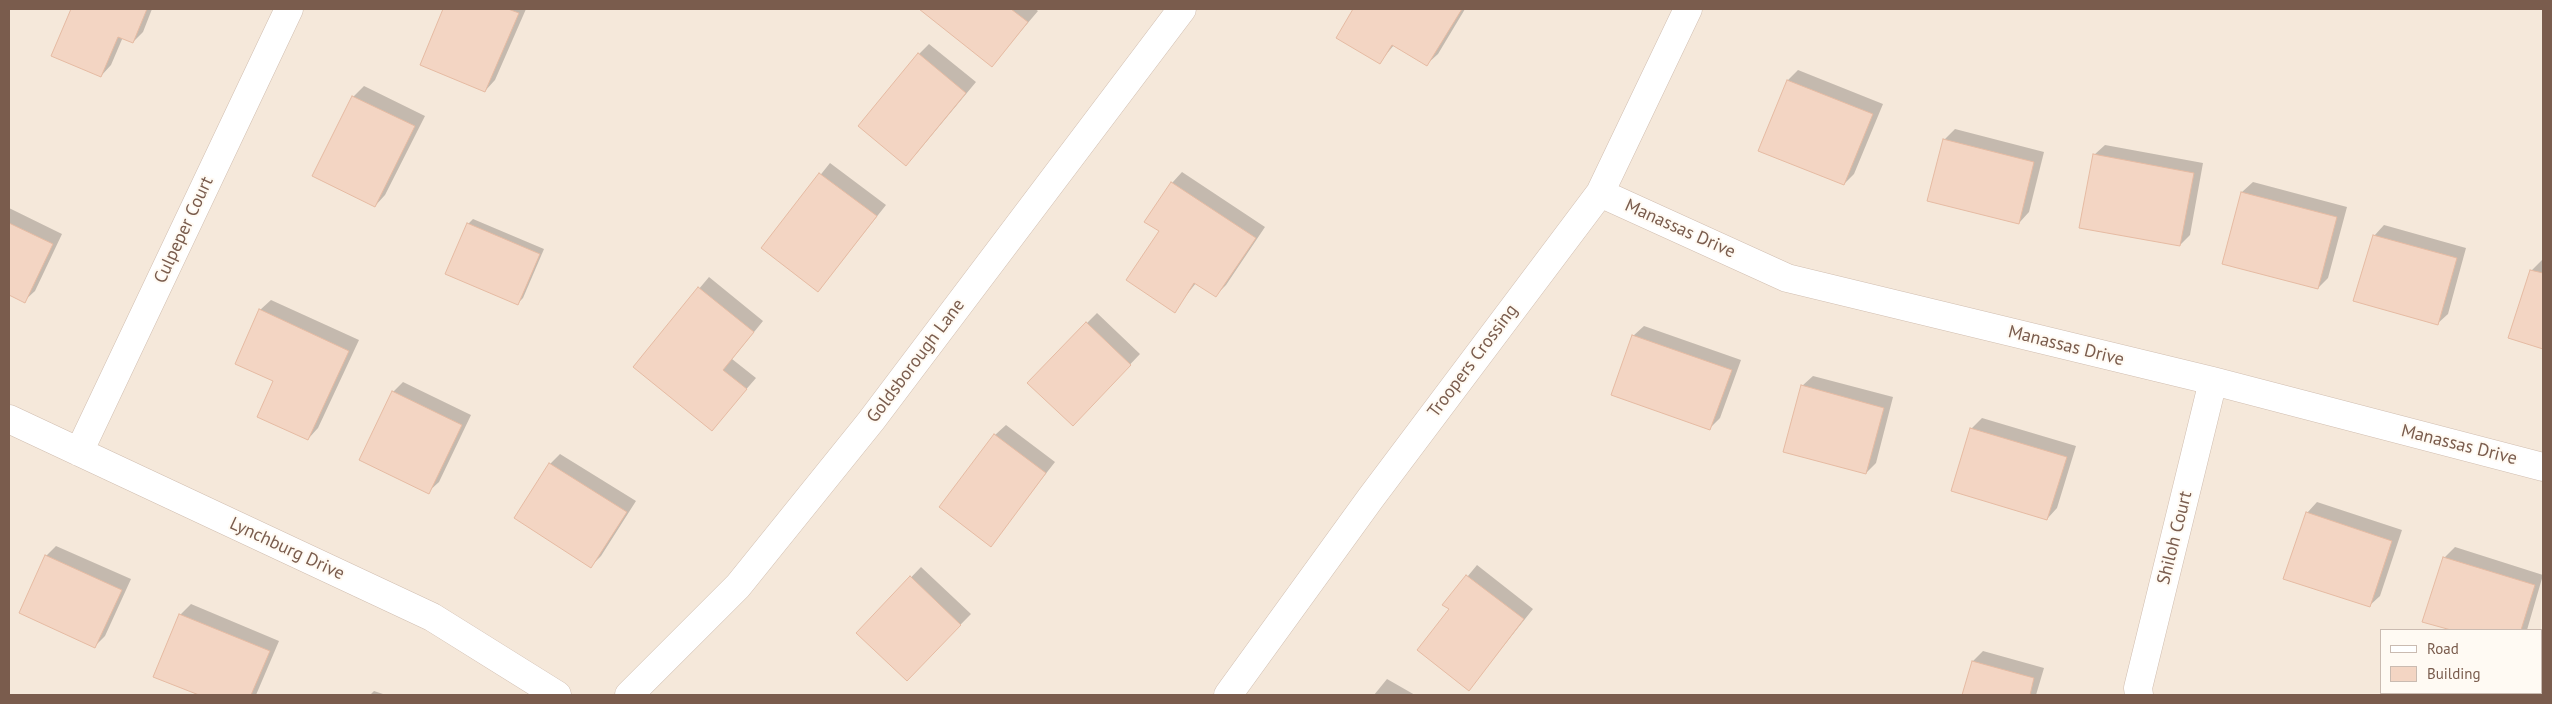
<!DOCTYPE html>
<style>
body{margin:0}
#map{position:relative;width:2552px;height:704px;overflow:hidden;background:#fdf6ec;font-family:"PT Sans",sans-serif}
canvas{display:block}
.frame{position:absolute;inset:0;border:10px solid #7a5c4d;pointer-events:none}
.legend{position:absolute;left:2380px;top:629px;width:162px;height:65px;box-sizing:border-box;background:#fffaf3;border:1px solid #cabbb1;margin:0;padding:6px 9px;list-style:none;font-size:15px;color:#7a5c4d}
.legend li{display:flex;align-items:center;gap:10px;height:25px}
.legend b{width:25px;border:1px solid #cabbb1}
</style>
<div id="map">
<canvas width="2552" height="704"></canvas>
<div class="frame"></div>
<ul class="legend">
<li><b style="height:6px;background:#fff"></b>Road</li>
<li><b style="height:14px;background:#f3d5c3"></b>Building</li>
</ul>
</div>
<script>
const g = document.querySelector('canvas').getContext('2d');
g.lineJoin = 'round';
function fill(path, color) { g.fillStyle = color; g.fill(path, 'evenodd'); }
const toPath = rows => new Path2D(rows.map(r => 'M' + r).join(''));
function strokePath(path, color, width, dash) { g.strokeStyle = color; g.lineWidth = width; g.lineCap = dash ? 'butt' : 'round'; g.setLineDash(dash || []); g.stroke(path); }
function label(font, color, halo, rows, align = 'center') {
  g.font = font + ' "PT Sans",sans-serif'; g.lineWidth = 4; g.setLineDash([]); g.textBaseline = 'middle'; g.strokeStyle = halo; g.fillStyle = color; for (const [text, x, y, turn = 0] of rows) {
    g.save(); g.translate(x, y); g.rotate((+turn || 0) * Math.PI / 180); g.textAlign = isNaN(turn) ? turn : align; if (halo) g.strokeText(text, 0, 0); g.fillText(text, 0, 0); g.restore();
  }
}
fill(toPath([
 [9,9,2543,9,2543,695,9,695],
 [2381,630,2541,630,2541,693,2381,693]
]), '#f5e8da');
fill(toPath([
 [72,9,152,9,143,32,133,42,123,37,111,65,101,76,52,55],
 [445,9,526,9,495,80,485,91,421,64],
 [921,9,1035,9,1038,11,992,65],
 [1355,9,1465,9,1438,54,1427,64,1394,45,1380,62,1338,37],
 [929,44,976,82,916,154,919,54],
 [1798,70,1883,104,1854,174,1844,184,1760,150,1788,80],
 [364,86,425,116,385,195,375,206,314,175,353,97],
 [1955,129,2044,152,2029,212,2019,223,1944,140],
 [2105,145,2203,163,2190,235,2180,245,2094,155],
 [830,163,886,205,818,291,762,248],
 [1182,172,1265,227,1226,285,1216,295,1196,283,1174,311,1160,231,1172,183],
 [2253,182,2347,207,2328,278,2318,288,2242,192],
 [9,208,62,234,35,291,24,301,9,294],
 [473,219,544,249,523,298,518,303,468,224],
 [2384,225,2466,248,2448,314,2437,324,2374,236],
 [2542,260,2543,260,2543,348,2510,338,2532,270],
 [709,277,763,321,732,359,756,378,712,429,634,366],
 [271,300,359,340,318,428,308,439,275,381,260,310],
 [1097,313,1140,354,1083,414,1087,323],
 [1644,326,1741,360,1720,418,1710,428,1633,336],
 [1813,376,1893,397,1876,463,1866,473,1802,386],
 [403,382,471,415,439,482,428,492,393,392],
 [1982,418,2076,446,2057,508,2047,519,1952,490,1972,428],
 [1006,425,1055,462,990,545,995,435],
 [560,454,636,501,601,556,591,566,550,464],
 [2317,502,2402,530,2380,596,2369,606,2307,513],
 [56,546,131,579,105,636,95,646,46,556],
 [2455,547,2543,575,2527,630,2455,630,2424,621,2444,558],
 [1477,565,1533,609,1469,689,1451,609,1444,605],
 [921,567,971,614,907,679,858,633],
 [191,604,279,641,256,695,202,695,155,676,180,615],
 [1983,651,2044,668,2036,695,1964,695,1973,661],
 [1387,679,1415,695,1374,695],
 [374,691,386,695,370,695]
]), '#0003');
const building = toPath([
 [71,9,147,9,133,43,118,37,101,77,51,56,71,9],
 [443,9,508,9,519,13,485,92,420,65,443,9],
 [919,9,1011,9,1028,22,992,67,919,9],
 [1353,9,1462,9,1427,66,1392,45,1380,64,1336,38,1353,9],
 [918,53,966,93,906,166,858,126,918,53],
 [1787,80,1873,114,1844,185,1758,151,1787,80],
 [352,96,415,126,375,207,312,176,352,96],
 [1943,139,2034,162,2019,224,1927,201,1943,139],
 [2093,154,2194,173,2180,246,2079,228,2093,154],
 [819,173,877,216,818,292,761,248,819,173],
 [1171,182,1256,238,1216,297,1194,283,1175,313,1126,280,1159,231,1144,222,1171,182],
 [2241,192,2337,217,2318,289,2222,264,2241,192],
 [9,223,53,244,25,303,9,295,9,223],
 [467,223,540,254,518,305,445,274,467,223],
 [2373,235,2457,258,2438,325,2353,301,2373,235],
 [2530,270,2543,273,2543,349,2508,338,2530,270],
 [698,287,754,332,723,370,747,389,712,431,633,367,698,287],
 [259,309,349,351,308,440,257,417,273,381,235,364,259,309],
 [1086,322,1131,365,1073,426,1027,383,1086,322],
 [1632,335,1732,370,1710,430,1611,395,1632,335],
 [1801,385,1884,408,1866,474,1783,452,1801,385],
 [392,391,462,425,429,494,359,460,392,391],
 [1970,428,2067,457,2047,520,1951,491,1970,428],
 [994,434,1046,473,991,547,939,507,994,434],
 [549,463,627,512,591,568,514,518,549,463],
 [2306,512,2392,541,2370,607,2283,579,2306,512],
 [45,555,122,590,95,648,19,613,45,555],
 [2443,557,2535,585,2521,630,2451,630,2422,622,2443,557],
 [1466,575,1524,619,1469,691,1417,650,1449,609,1442,605,1466,575],
 [910,576,961,625,907,681,856,633,910,576],
 [179,614,270,651,251,695,199,695,153,677,179,614],
 [1972,661,2034,678,2030,695,1962,695,1972,661]
]);
fill(building, '#f3d5c3');
strokePath(building, '#e6bba3', 1);
const street = toPath([
 [1600,193,1787,278,2213,381,2543,467],
 [9,419,432,617,557,695],
 [79,452,289,9],
 [629,695,738,586,871,421,1182,9],
 [1228,695,1370,499,1600,193,1688,9],
 [2139,695,2138,688,2213,381]
]);
strokePath(street, '#d1beb0', 29);
strokePath(street, '#fff', 28);
label('18px', '#7a5c4d', '#fffaf3', [
 ["Manassas Drive",1680,229,24],
 ["Culpeper Court",184,230,-65],
 ["Manassas Drive",2066,346,14],
 ["Goldsborough Lane",916,361,-53],
 ["Troopers Crossing",1473,361,-53],
 ["Manassas Drive",2459,445,14],
 ["Shiloh Court",2175,538,-76],
 ["Lynchburg Drive",287,549,25]
]);
</script>
